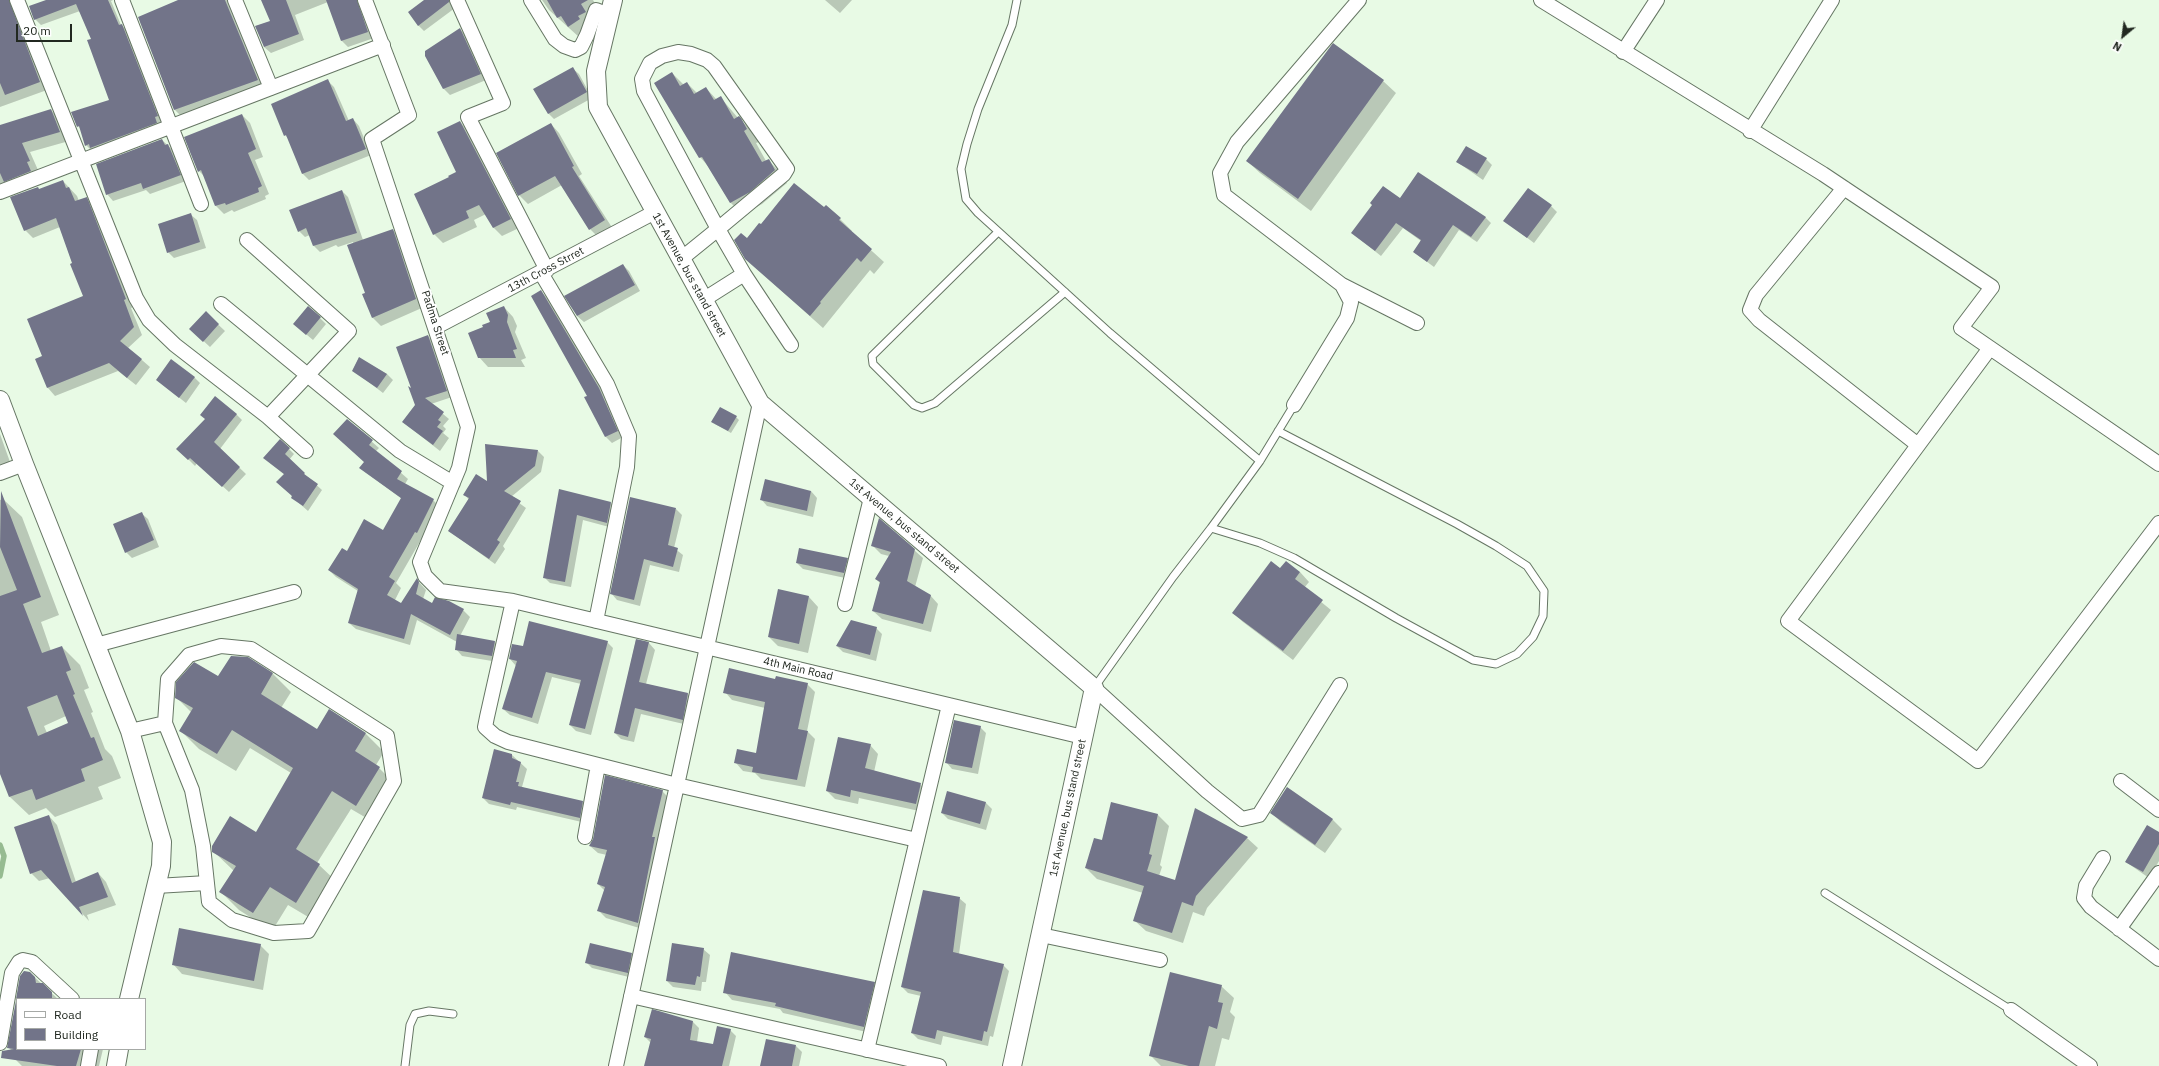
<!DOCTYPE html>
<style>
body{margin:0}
#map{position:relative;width:2159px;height:1066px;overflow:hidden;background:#e8fae5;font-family:"IBM Plex Sans",sans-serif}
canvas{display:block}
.legend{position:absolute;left:16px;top:998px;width:130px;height:52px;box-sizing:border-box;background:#fff;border:1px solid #a6a9a6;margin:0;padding:5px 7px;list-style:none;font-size:12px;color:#212820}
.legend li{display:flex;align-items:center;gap:8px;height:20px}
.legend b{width:20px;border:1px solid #a6a9a6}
.north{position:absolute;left:2103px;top:16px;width:40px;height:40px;-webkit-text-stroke:3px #fff;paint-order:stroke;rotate:209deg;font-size:11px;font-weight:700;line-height:16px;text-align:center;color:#212820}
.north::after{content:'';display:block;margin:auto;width:14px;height:18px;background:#212820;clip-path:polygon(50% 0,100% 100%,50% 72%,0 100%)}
.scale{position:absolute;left:16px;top:24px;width:56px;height:18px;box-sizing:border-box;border:2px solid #212820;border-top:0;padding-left:5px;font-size:12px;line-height:14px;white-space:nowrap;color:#212820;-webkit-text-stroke:3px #fff;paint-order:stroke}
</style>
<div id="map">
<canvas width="2159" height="1066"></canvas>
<ul class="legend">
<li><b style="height:5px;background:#fff"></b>Road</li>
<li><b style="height:11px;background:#727489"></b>Building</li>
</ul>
<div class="north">N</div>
<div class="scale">20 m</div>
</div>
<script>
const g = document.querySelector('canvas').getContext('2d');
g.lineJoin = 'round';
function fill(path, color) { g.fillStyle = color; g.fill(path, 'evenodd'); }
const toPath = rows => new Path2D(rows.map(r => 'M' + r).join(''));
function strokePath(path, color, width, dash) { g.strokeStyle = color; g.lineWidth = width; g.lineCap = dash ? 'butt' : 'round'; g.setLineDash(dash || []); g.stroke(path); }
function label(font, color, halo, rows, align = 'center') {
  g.font = font + ' "IBM Plex Sans",sans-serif'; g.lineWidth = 4; g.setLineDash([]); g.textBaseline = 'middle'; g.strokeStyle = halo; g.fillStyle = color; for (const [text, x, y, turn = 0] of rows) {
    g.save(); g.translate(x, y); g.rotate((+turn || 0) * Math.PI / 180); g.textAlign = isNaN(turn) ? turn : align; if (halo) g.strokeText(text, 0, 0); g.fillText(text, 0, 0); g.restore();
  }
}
fill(toPath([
 [0,0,17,0,47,90,0,107],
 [48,0,113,0,111,1,121,25,128,31,163,122,160,123,162,129,92,151,86,145,82,130,78,126,111,101,92,39,80,11,41,25,35,19],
 [181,0,229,0,265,88,182,117,175,110],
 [262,0,361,0,374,38,348,47,342,41,328,2,295,15,304,40,271,53,264,47,271,21],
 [425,0,454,0,455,8,424,31,418,25],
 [542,0,593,0,601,13,579,37,549,10],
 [825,0,852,0,840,13],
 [460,29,466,35,486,80,450,95,444,89,426,56],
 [572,68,579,74,592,98,554,119,548,113],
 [672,73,684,85,687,83,697,93,706,88,717,100,721,98,738,118,752,130,759,142,756,143,766,161,768,160,781,173,787,183,762,204,743,215,730,202,708,166,700,157],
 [328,81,334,87,349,121,353,119,359,126,371,155,309,180,303,174,290,140,285,135],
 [1383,81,1396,93,1311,211,1260,173,1247,161],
 [51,110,60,119,69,141,30,152,38,170,0,185,0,126],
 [242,115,250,123,263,157,255,160,269,194,265,196,266,199,234,212,232,210,224,214,216,206,206,178,199,171],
 [460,122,469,131,519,228,502,236,493,227,486,214,474,220,477,227,443,243,434,234,451,178,458,172],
 [551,124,559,133,582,174,579,176,613,229,598,237,590,229,562,185,528,204,519,195],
 [162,140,174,151,186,181,150,194,146,190,113,201,107,194],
 [1486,159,1492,165,1483,180,1457,162],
 [63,181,77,196,79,201,86,198,94,206,133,307,131,308,142,335,128,348,150,367,136,385,118,371,55,396,48,388,36,359,44,356,84,297,60,227,33,238,25,230,39,190],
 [342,191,348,197,363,240,393,230,401,238,424,307,381,326,373,318,363,295,367,293,353,242,338,247,336,245,320,252,314,246,310,235,305,237,299,231],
 [1400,200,1485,217,1491,223,1477,242,1459,230,1434,267,1414,252,1421,241,1403,228,1381,256,1352,233],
 [1551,206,1557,212,1534,243,1505,221],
 [824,209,840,219,852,231,851,232,884,262,874,274,870,270,823,328,746,259,747,239,761,225],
 [190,214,197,220,206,248,174,258,168,252],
 [623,265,629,271,640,291,584,322,577,316],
 [541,291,547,298,605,395,623,437,612,443,606,437,586,398,589,396],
 [504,307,513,317,517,326,515,332,526,358,521,360,525,367,488,367,479,357,484,328],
 [206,313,225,331,210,347,197,335],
 [320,318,326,324,313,340,294,324],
 [428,336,434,342,452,397,431,404,449,419,443,426,446,429,443,433,449,438,440,451,403,422,416,405],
 [359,358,387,374,393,380,383,393,353,370],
 [194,377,200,383,186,403,157,380],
 [236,414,242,420,220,449,246,474,229,492,197,463,195,466,178,449],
 [736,417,739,420,731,433,715,424],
 [347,420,379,448,376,451,408,479,405,484,433,500,440,507,424,539,422,538,396,583,401,588,395,600,401,604,417,580,426,590,423,599,432,604,463,610,470,617,460,636,495,642,501,648,498,662,462,656,456,649,457,642,417,620,410,645,356,629,349,623,358,591,336,577,329,570,347,552,384,532,402,499,360,468,365,462],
 [0,434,10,462,0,465],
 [289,449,294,454,289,460,322,490,308,511,292,497,285,475,270,463],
 [538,451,544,457,541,472,511,497,526,508,503,546,505,549,495,564,449,531,469,500,465,495],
 [560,490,611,503,617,509,613,528,583,520,571,587,550,583,544,577],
 [811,491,817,498,813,517,767,506,761,499],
 [3,499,22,517,59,615,41,622,51,651,62,647,80,665,89,688,84,690,93,712,91,713,105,749,112,756,121,778,98,787,103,799,55,817,46,808,29,815,10,797,0,769,0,500],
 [66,716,69,724,47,733,44,726],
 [676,509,682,515,674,548,683,555,679,572,650,565,640,606,617,600,611,593],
 [141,513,148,519,159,547,132,558,126,552],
 [873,546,914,550,923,558,915,587,930,595,938,604,931,632,882,619,873,611,880,583,876,579,889,556,881,554],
 [847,559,853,565,850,579,803,569,797,563],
 [1280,569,1300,572,1309,582,1304,588,1331,610,1293,660,1243,622,1233,613],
 [779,591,809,597,818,607,808,653,778,646,769,637],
 [876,628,882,634,876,661,843,652,837,646],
 [636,640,649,643,655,650,646,684,688,694,694,701,688,725,641,714,634,742,621,739,615,733],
 [607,642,613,648,591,735,576,731,570,725,581,684,552,677,538,724,510,715,503,709,516,666,510,659,524,647],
 [248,658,273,674,291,692,281,708,317,730,329,710,366,734,384,752,376,765,397,786,375,823,351,809,317,863,338,883,315,921,288,905,272,931,239,910,221,892,234,871,213,851,256,834,291,773,250,748,236,771,199,749,181,731,192,713,176,697,218,678],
 [776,680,807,684,815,692,807,731,815,739,805,787,761,779,755,773,743,771,736,763,757,754,765,708,732,700,725,692],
 [980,727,986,733,978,774,952,769,946,762],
 [870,745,878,754,874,772,920,784,928,793,924,812,859,798,858,804,835,799,827,791],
 [512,755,527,769,522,787,524,788,582,802,588,808,586,823,517,807,516,810,489,804,483,798],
 [1288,788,1333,820,1342,829,1325,853,1281,822,1272,813],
 [662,791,670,799,646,930,606,918,598,910,605,891,598,884,607,855,598,853,590,846],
 [948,792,986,803,992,809,986,830,948,819,942,813],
 [1112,803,1158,815,1169,826,1160,865,1162,867,1159,876,1175,881,1247,838,1258,848,1207,908,1204,916,1193,912,1183,943,1146,931,1134,920,1143,893,1097,879,1086,868,1102,841],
 [49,816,57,825,76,882,98,873,106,882,116,905,87,915,89,921,50,878,39,881,31,873],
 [2159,834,2159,861,2149,878,2126,862],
 [959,898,966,904,959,954,1003,965,1009,971,993,1037,990,1036,988,1046,943,1036,941,1045,918,1039,912,1033,921,996,908,993,902,987],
 [260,945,269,954,263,990,182,974,173,964],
 [703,949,710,955,706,982,702,982,701,991,673,987,667,981],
 [631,954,637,960,633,978,592,968,586,962],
 [30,973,58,999,17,999,17,1049,103,1049,99,1066,22,1066,16,1060,16,1055,8,1047,21,976],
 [874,982,881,990,871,1033,783,1013,780,1009,732,1000,725,992],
 [1221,986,1234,998,1230,1012,1235,1017,1229,1040,1222,1038,1215,1066,1161,1066,1150,1055],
 [693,1022,699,1028,697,1042,714,1045,730,1030,736,1036,729,1066,645,1066,651,1043,645,1037],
 [796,1046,802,1052,799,1066,761,1066]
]), '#0003');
strokePath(toPath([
 [0,845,4,856,0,876]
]), '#96bb91', 5.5);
fill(toPath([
 [0,0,9,0,40,82,5,95,0,83],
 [46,0,108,0,119,25,122,24,158,116,155,117,157,123,90,148,89,144,85,146,79,126,77,127,71,112,109,100,87,40,91,39,76,4,34,20,29,6],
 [178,0,225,0,258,80,174,110,138,17],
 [261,0,286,0,299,34,264,47,255,26,270,21],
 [326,0,357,0,368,32,341,41],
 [424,0,449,0,449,2,418,26,408,12],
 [547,0,588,0,581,4,586,12,578,16,580,19,568,27,561,16,557,18],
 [460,28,481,74,443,89,425,56,425,51],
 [1333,43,1384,80,1298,199,1246,161],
 [573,67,587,92,548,114,533,89],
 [672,72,680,86,687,82,694,94,706,87,714,100,721,96,734,119,739,116,741,118,747,129,744,131,762,162,769,159,775,170,750,192,730,203,702,157,699,158,654,83],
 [328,79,346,121,353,118,366,149,302,174,286,135,284,136,271,104],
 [51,109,60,132,22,143,30,161,27,162,31,171,4,182,0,173,0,125],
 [242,114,256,149,248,153,262,186,258,188,259,192,226,205,225,203,215,206,201,170,198,172,184,137],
 [460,121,511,219,493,228,479,205,466,211,469,218,433,235,414,194,449,177,448,176,456,172,437,132],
 [551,123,574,166,572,167,605,220,589,230,555,176,518,196,496,153],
 [162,139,165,145,168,144,181,175,143,189,141,183,106,195,96,164],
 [1466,146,1487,158,1477,174,1456,162],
 [1418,172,1486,217,1471,237,1453,225,1427,262,1413,252,1421,240,1396,223,1375,251,1351,233,1372,205,1370,203,1383,186,1400,198],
 [63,180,66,188,69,187,75,201,87,197,126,299,124,300,134,327,120,341,142,359,127,378,109,363,47,388,35,359,42,356,27,319,83,296,70,264,72,263,56,218,24,231,10,197,38,187,39,189],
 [794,183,824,207,826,205,841,218,839,220,872,249,861,262,857,258,820,302,821,303,810,316,745,259,734,240,741,233,747,238,759,223,761,224],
 [1528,188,1552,205,1527,238,1503,221],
 [342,190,357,233,313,246,306,228,298,232,289,210],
 [191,213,200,242,167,253,158,224],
 [393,229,416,299,372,318,362,294,365,293,347,245],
 [623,264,635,285,577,316,564,296],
 [541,290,599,388,618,431,605,437,584,397,587,396,531,296],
 [308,306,321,317,306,335,293,324],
 [504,306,508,315,507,322,517,349,513,350,516,358,478,358,468,333,483,327,482,325,490,322,486,313],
 [206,311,219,324,203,342,189,329],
 [428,335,447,391,425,398,444,412,438,420,441,422,437,427,443,431,433,445,402,422,415,405,408,386,411,388,396,347],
 [359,357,387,374,377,388,352,371],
 [171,359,195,377,179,398,156,380],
 [215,396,237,414,214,442,240,467,222,487,190,458,188,460,176,449,205,419,200,415],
 [720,407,737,416,728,431,711,422],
 [347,419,373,440,369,445,402,471,397,479,434,499,417,533,415,532,389,577,395,581,387,595,401,603,417,578,419,582,416,594,432,603,435,597,449,601,464,609,450,635,411,614,404,639,348,623,358,589,328,570,342,548,347,551,364,519,383,530,401,498,359,468,364,462,333,434],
 [280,439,290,448,285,454,305,473,304,474,318,484,303,506,291,498,292,496,276,482,284,474,263,458],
 [485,444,538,450,535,466,504,491,521,501,497,540,500,542,489,559,448,531,469,498,463,495,476,474,487,481],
 [765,479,811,491,807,511,760,500],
 [559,489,611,502,607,523,577,515,565,582,543,578],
 [1,491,41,597,23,604,42,653,62,646,71,670,66,672,75,694,73,695,91,738,94,737,103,760,81,769,85,781,36,800,32,789,9,797,0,774,0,596,17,590,0,547],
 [57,695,68,723,38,736,27,707],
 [630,497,676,508,668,545,678,548,673,567,644,559,634,600,610,594],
 [142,512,154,540,125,553,113,524],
 [879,518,915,549,907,581,931,595,923,624,872,611,880,582,875,579,891,552,871,546],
 [799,548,848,558,844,573,796,563],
 [1271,561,1280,568,1286,561,1300,572,1295,579,1323,600,1283,651,1232,613],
 [778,589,809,596,799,644,768,637],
 [851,620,877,627,870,655,836,646],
 [529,621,608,641,585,729,569,725,581,680,546,672,532,718,502,709,517,661,509,659,512,644,523,646],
 [457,634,495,641,492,656,455,650],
 [636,639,649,642,639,682,688,693,683,720,635,708,628,737,614,733],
 [231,656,248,657,273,673,261,694,317,729,329,709,366,733,355,751,380,767,356,806,332,791,296,849,320,864,296,903,270,887,253,913,219,892,236,866,212,852,212,846,230,816,256,832,293,768,232,730,217,754,179,731,193,708,175,698,176,682,194,662,218,676],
 [729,668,775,679,776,676,808,683,798,729,808,731,797,780,752,772,753,767,734,763,737,749,756,753,765,702,723,693],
 [954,720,981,726,972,768,945,763],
 [838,737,871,744,865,768,921,783,916,804,851,790,850,797,826,791],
 [494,749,512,754,512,758,521,762,516,782,519,782,518,786,583,801,580,818,511,802,510,805,482,798],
 [605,775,663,790,652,837,655,837,638,923,597,911,605,887,597,884,607,850,589,846,593,839],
 [1287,787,1333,819,1315,845,1270,813],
 [947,791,986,802,980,824,941,813],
 [1111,802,1158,814,1149,854,1152,855,1147,871,1175,880,1195,808,1248,837,1196,896,1193,906,1182,902,1172,933,1133,921,1144,886,1085,868,1094,838,1102,840],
 [49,815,72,883,98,872,108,897,79,907,83,916,41,870,30,874,14,827],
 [2147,825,2159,832,2159,844,2143,872,2125,862],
 [923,890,960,897,953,952,1004,964,987,1032,984,1031,982,1041,937,1030,935,1039,911,1033,921,992,901,987],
 [179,928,261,944,254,981,172,965],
 [590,943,632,953,628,973,585,963],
 [672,943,704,948,700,977,697,976,695,985,666,981],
 [731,952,875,982,864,1027,775,1006,776,1003,723,993],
 [24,971,30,972,35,977,36,983,43,983,52,992,52,999,16,999,20,976],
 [1170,972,1222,985,1218,1002,1223,1003,1217,1029,1209,1026,1199,1066,1189,1066,1149,1056],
 [16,1001,17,1049,81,1049,76,1066,57,1066,1,1058,2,1051,14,1049,7,1048],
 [652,1009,693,1021,690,1040,713,1044,717,1026,731,1029,722,1066,644,1066,651,1039,644,1037],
 [766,1039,796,1045,792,1066,760,1066]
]), '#727489');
const service = toPath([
 [1017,0,1012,25,978,109,967,144,961,169,966,199,978,213,1110,333,1260,461],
 [998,232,872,356,873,364,914,405,922,408,935,403,1065,292],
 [1211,528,1260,461,1294,405],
 [1094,688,1173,577,1211,528,1260,543,1294,558,1396,618,1473,660,1496,664,1517,654,1533,637,1543,616,1544,591,1527,566,1496,546,1457,524,1278,431],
 [1825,893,2011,1010],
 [405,1066,410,1025,415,1014,429,1011,453,1014]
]);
const minor = toPath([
 [17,0,136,298,149,320,175,345,268,417,306,451],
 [122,0,201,204],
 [235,0,271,88],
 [365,0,409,115,372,139,468,427,459,468,420,562,425,576,440,591,513,601,1083,737],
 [457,0,503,103,468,117,547,270],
 [531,0,555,39,564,46,575,50,581,47,587,35,596,10,609,15],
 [1541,0,1823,174,1992,287,1961,328,2159,464],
 [1623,52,1657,0],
 [1750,131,1832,0],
 [1844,188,1756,295,1750,310,1759,320,1918,445],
 [0,192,383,45],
 [247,240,349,331,268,417],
 [681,259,718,229,784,174,787,169,714,66,707,60,691,54,678,52,662,56,650,63,642,79,644,91,718,229,744,274,703,300],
 [541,273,607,384,629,436,627,467,596,621],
 [744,274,791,345],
 [1342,285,1417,323],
 [221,304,400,451,453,483],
 [436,327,655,212],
 [1990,348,1788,621,1978,761,2159,523],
 [1294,405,1347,318,1351,302,1342,285,1224,195,1220,173,1237,142,1359,0],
 [0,473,24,464],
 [513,601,487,717,485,727,495,736,508,742,677,785,917,840],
 [845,604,871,498],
 [96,645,294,592],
 [1094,688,1207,791,1242,819,1259,815,1340,685],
 [130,731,165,723,168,679,189,655,221,646,251,649,387,736,394,781,308,931,274,933,232,920,209,902,203,846,192,790,165,723],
 [2121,781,2159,810],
 [585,837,598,765],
 [2103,858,2086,886,2084,898,2091,907,2159,959],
 [156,886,207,883],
 [2119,929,2159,873],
 [1041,935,1160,960],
 [631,996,939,1066],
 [2011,1010,2090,1066],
 [0,1043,12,973,19,962,23,960,32,962,72,999],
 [867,1050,949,705],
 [88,1066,91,1049],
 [616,1066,760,403]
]);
const tertiary = toPath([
 [613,0,596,71,598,107,760,403,1094,688,1012,1066],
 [0,400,24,464,130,731,162,842,161,866,129,999],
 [116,1066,119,1049]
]);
strokePath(service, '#667664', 9);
strokePath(minor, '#667664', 16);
strokePath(tertiary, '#667664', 20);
strokePath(service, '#fff', 7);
strokePath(minor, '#fff', 14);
strokePath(tertiary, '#fff', 18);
label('11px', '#212820', '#fff', [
 ["13th Cross Strret",546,270,-28],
 ["1st Avenue, bus stand street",689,275,61],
 ["Padma Street",435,323,72],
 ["1st Avenue, bus stand street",904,526,40],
 ["4th Main Road",798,669,13],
 ["1st Avenue, bus stand street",1068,808,-78]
]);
</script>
